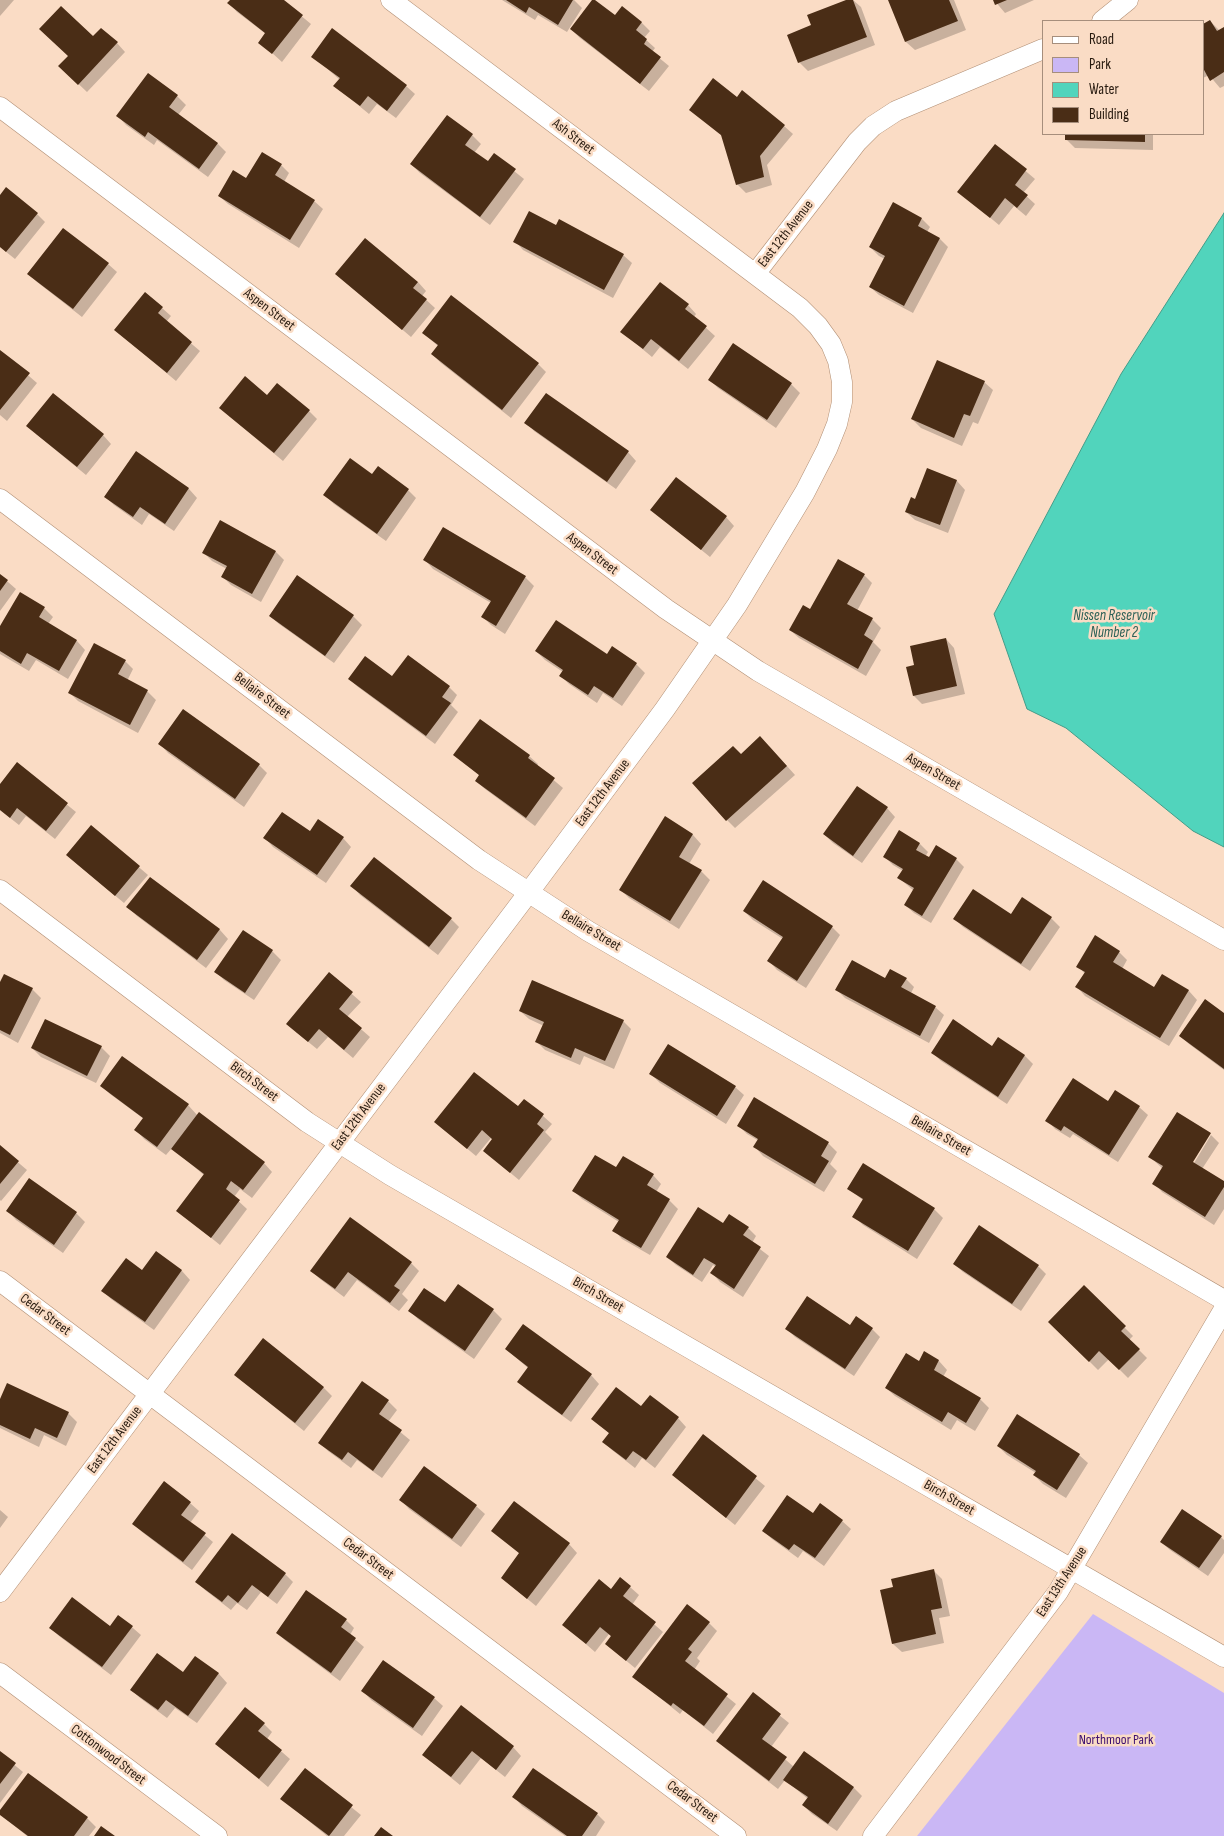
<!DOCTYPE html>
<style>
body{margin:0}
#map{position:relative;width:1224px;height:1836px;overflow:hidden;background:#fadcc5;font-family:"Sofia Sans Condensed",sans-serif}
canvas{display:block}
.legend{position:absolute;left:1042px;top:20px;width:162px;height:115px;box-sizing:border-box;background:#fadcc5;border:1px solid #a68e7c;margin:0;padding:6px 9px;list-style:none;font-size:15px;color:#271a0f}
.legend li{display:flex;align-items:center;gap:10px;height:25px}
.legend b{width:25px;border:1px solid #a68e7c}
</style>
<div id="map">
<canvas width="1224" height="1836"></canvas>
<ul class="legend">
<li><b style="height:6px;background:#fff"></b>Road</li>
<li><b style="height:14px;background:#cab7f5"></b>Park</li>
<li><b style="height:14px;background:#51d4bc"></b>Water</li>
<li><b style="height:14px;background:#4a2d16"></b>Building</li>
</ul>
</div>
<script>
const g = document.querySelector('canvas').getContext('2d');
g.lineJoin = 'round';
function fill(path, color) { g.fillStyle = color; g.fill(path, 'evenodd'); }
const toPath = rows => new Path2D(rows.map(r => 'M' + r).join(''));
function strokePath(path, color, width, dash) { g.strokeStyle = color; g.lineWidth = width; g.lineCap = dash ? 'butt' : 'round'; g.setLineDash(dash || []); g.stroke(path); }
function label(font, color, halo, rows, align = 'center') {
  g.font = font + ' "Sofia Sans Condensed",sans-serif'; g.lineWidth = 5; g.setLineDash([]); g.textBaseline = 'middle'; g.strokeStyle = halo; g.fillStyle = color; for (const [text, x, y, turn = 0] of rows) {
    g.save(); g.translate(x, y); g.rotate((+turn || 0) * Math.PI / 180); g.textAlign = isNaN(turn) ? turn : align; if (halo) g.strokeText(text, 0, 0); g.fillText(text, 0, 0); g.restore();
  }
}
fill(toPath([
 [1093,1614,1224,1693,1224,1836,917,1836]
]), '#cab7f5');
const water = toPath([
 [1224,213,1224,847,1193,831,1066,728,1027,709,994,614,1121,374,1224,213]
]);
fill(water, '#51d4bc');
strokePath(water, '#449c88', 1);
fill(toPath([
 [0,0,14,0,0,16],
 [231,0,282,0,311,24,282,62,260,42,266,34,237,12,229,3],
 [502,0,574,0,582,8,567,32,538,15,535,20],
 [849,0,853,0,861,7,875,45,808,71,799,62,812,26],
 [889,0,954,0,966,30,915,50,906,42],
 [994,0,1034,0,1005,13],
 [615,17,641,22,650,31,644,38,655,48,652,52,669,66,649,91,580,38,571,29],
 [1210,21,1220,31,1224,28,1224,86,1220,88,1209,75,1203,78,1203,26],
 [93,38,117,43,125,52,87,92,69,75],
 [313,56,406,86,415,94,396,118,377,104,369,114,335,86,340,80],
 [177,96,186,105,178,115,218,144,226,152,208,177,157,140,154,145,126,125,118,116],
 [737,99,784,126,793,134,767,165,772,185,746,193,737,184,723,137,691,110],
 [447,116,472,135,481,144,474,153,488,163,494,155,524,179,490,225,420,173,411,164],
 [1067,134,1153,134,1153,150,1075,148,1066,139],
 [995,145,1035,179,1023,193,1035,204,1026,216,1014,206,999,225,958,191],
 [281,165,289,173,284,182,314,201,323,209,299,248,228,204,219,196,247,180],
 [0,197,37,214,45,222,15,259,0,247],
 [922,219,930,227,927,232,940,239,948,247,913,313,879,295,870,287,885,259,879,256,870,247],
 [556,227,623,255,632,263,613,298,523,250,515,241],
 [108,264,117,272,82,317,37,282,29,274],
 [337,274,418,282,426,291,422,296,435,308,411,337],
 [688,305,696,314,694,317,715,336,688,369,660,347,652,357,622,332],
 [162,308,171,316,166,322,200,351,176,381,115,330],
 [423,333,538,364,546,372,511,418,441,363,432,354,438,346],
 [0,351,37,383,7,421,0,415],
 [710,380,791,384,800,393,776,428,718,388],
 [984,382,993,390,978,424,973,422,962,446,921,428,912,419],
 [267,397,309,411,317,419,283,461,229,416],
 [526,422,628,452,636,461,616,489,534,431],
 [36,434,103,435,111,444,86,475],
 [136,452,189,489,197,498,174,531,149,514,142,525,114,505,105,496],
 [928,470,957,481,965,490,948,533,915,520,906,512,916,500],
 [373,476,408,490,416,498,386,541,334,504,325,495],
 [652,510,726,517,734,526,710,557],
 [221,522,276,552,284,560,261,602,231,585,223,577,227,569,212,561,204,553],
 [444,528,525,577,534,586,505,634,491,625,483,617,491,603,433,569,425,560],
 [0,575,16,589,0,611],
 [864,575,872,583,857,611,872,619,881,628,873,642,881,650,866,676,799,638,790,630],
 [44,608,53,617,48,624,77,641,85,650,68,679,36,660,29,671,0,654,0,628],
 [270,616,353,616,362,625,334,663,279,624],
 [946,639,954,648,965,694,922,704,914,696,916,666],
 [612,648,636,664,645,673,622,706,603,693,597,703,569,684,561,676,563,672,545,660,536,651,607,656],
 [125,661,133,669,127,681,147,691,156,700,138,733,78,701,69,692],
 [392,677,449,687,457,695,451,705,458,712,435,744,358,687,349,679],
 [160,744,259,765,267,773,244,807,168,753],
 [769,746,795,775,735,828,727,820,741,755],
 [455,755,529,756,538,764,537,766,563,788,535,826,485,789,476,781,480,776],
 [17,764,76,812,55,839,26,816,19,825,0,810,0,786],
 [887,808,895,817,862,863,833,843,824,834],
 [665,818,693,835,701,844,689,864,701,871,710,880,679,929,629,898,621,890],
 [92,827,148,875,124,903,76,863],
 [899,832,920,844,928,852,925,857,956,859,964,867,931,923,914,913,905,905,914,891,899,878,903,871,893,865,884,856],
 [310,833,343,838,351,847,326,883,273,847,265,838],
 [150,879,220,930,228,939,206,968,137,916,128,907],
 [352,886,451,919,459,927,438,955,360,895],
 [744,911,832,927,840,935,806,988,777,970,769,961,783,939,753,920],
 [1051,918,1060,927,1030,971,963,927,955,919],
 [244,932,272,951,281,960,254,1000,224,980,216,972],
 [1119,952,1127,960,1122,969,1154,988,1162,975,1189,991,1197,1000,1169,1046,1085,996,1077,987,1085,974,1078,966],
 [329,974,361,1002,347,1017,370,1037,353,1058,328,1037,317,1049,296,1032],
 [886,979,906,979,914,987,911,993,935,1007,944,1015,929,1043,845,998,837,990],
 [0,985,32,989,41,998,18,1043,0,1033],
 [520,1011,623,1021,631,1029,614,1069,584,1056,580,1065,545,1050,537,1042,544,1026,529,1019],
 [1224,1014,1224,1070,1189,1044,1180,1036],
 [998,1039,1025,1056,1033,1064,1007,1104,941,1061,932,1052,993,1048],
 [101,1047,110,1056,96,1083,41,1057,32,1048],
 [651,1074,735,1087,744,1095,726,1124,660,1083],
 [102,1086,188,1105,198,1116,264,1163,272,1172,252,1198,240,1189,234,1197,247,1209,220,1245,178,1211,205,1176,172,1148,166,1155,144,1139,136,1130,144,1119,110,1094],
 [525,1100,552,1124,545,1132,552,1139,519,1180,484,1151,493,1140,491,1138,476,1156,435,1122,518,1108],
 [1109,1103,1139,1107,1148,1115,1118,1162,1073,1134,1070,1138,1055,1129,1047,1120],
 [1177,1114,1210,1135,1209,1135,1188,1167,1191,1168,1211,1135,1219,1143,1202,1169,1224,1183,1224,1209,1214,1225,1162,1192,1154,1183,1163,1169,1150,1157],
 [738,1125,828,1143,837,1152,830,1164,837,1171,824,1192,763,1156,755,1147,759,1141,747,1134],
 [0,1147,27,1170,1,1201,0,1200],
 [863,1165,934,1209,943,1218,917,1259,863,1225,854,1216,864,1201,849,1189],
 [616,1169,653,1175,661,1184,656,1192,669,1200,678,1209,650,1255,622,1239,614,1230,619,1222,582,1199,574,1191],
 [8,1211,76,1213,85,1222,63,1253,16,1220],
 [723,1225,748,1228,756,1236,752,1243,769,1256,743,1297,720,1282,712,1273,716,1267,713,1265,702,1282,676,1265,667,1257],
 [156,1253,182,1271,190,1280,154,1330,111,1299,103,1291,143,1272],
 [411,1263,419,1271,402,1294,408,1300,399,1311,357,1280,344,1297,320,1279,312,1271],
 [954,1264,1038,1266,1046,1274,1021,1311,963,1272],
 [458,1286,493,1310,502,1319,474,1359,418,1319,410,1311,445,1304],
 [1084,1287,1133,1336,1129,1340,1147,1358,1128,1378,1109,1359,1098,1370,1050,1322],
 [850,1326,872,1329,880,1337,854,1376,795,1337,787,1329],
 [506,1349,591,1375,599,1384,571,1422,527,1390,519,1382,528,1368],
 [925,1353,939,1361,947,1370,943,1377,980,1399,989,1408,975,1431,957,1420,951,1430,895,1396,886,1388,919,1363],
 [235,1375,323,1387,332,1396,304,1431],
 [363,1383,388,1401,397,1410,388,1422,410,1440,382,1478,357,1460,351,1468,328,1451,320,1443],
 [8,1385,68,1413,77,1422,66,1446,44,1435,39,1447,0,1428,0,1402],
 [642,1408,678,1418,686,1427,655,1468,642,1458,635,1468,612,1450,604,1442,610,1434,593,1419],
 [704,1436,765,1486,735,1525,673,1475],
 [998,1446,1079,1455,1088,1463,1066,1498,1043,1484,1034,1475,1036,1473,1007,1455],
 [401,1500,476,1506,485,1514,461,1547,409,1509],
 [190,1503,199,1511,190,1523,213,1542,192,1570,142,1532,134,1524],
 [0,1510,8,1517,0,1528],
 [813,1515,842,1521,851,1529,824,1566,803,1551,798,1558,772,1539,763,1531],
 [493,1531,569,1544,577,1553,536,1606,502,1578,520,1554],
 [1221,1537,1224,1540,1224,1553,1208,1576,1170,1550,1161,1542],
 [933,1570,942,1579,950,1616,939,1618,944,1643,902,1652,893,1644,881,1591,894,1588],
 [285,1574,293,1582,277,1604,261,1592,247,1610,237,1603,231,1610,205,1590,197,1582],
 [630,1587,639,1595,632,1605,663,1632,635,1668,606,1644,611,1637,609,1634,595,1652,564,1625,612,1590],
 [119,1616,141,1635,111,1675,59,1636,51,1628,110,1627],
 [346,1620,354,1628,350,1635,364,1647,340,1681,286,1641,277,1633],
 [709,1623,717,1631,697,1658,700,1661,694,1670,736,1704,713,1734,683,1710,680,1714,633,1676],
 [196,1658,219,1674,227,1683,197,1723,175,1708,167,1718,140,1698,132,1690,183,1674],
 [384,1662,434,1698,443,1706,422,1736,371,1700,363,1691],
 [753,1694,789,1723,771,1747,794,1767,804,1752,854,1788,862,1796,837,1831,812,1814,803,1805,808,1799,785,1780,778,1789,726,1749,718,1741],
 [264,1724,272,1732,267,1739,290,1759,268,1787,217,1744],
 [513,1747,521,1756,505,1777,481,1758,460,1785,423,1755],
 [0,1753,23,1772,0,1803],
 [305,1770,361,1815,344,1836,327,1836,282,1799],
 [29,1774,87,1818,96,1827,89,1836,27,1836,0,1814],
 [514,1797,597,1814,605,1822,596,1836,565,1836,522,1806]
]), '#0003');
fill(toPath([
 [230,0,284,0,303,15,272,54,258,43,265,33,227,3],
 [506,0,573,0,558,25,529,7,526,13],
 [592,0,595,0,615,15,622,6,642,22,636,30,647,39,644,44,661,57,640,84,570,29],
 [846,0,853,0,867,37,798,63,787,35,811,25,807,15],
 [888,0,949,0,958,21,905,42],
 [993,0,1007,0,995,5],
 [61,6,93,36,101,28,118,42,78,85,58,66,68,56,39,29],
 [1210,20,1217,31,1224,27,1224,72,1210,81,1203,68,1203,24],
 [332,28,407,85,387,111,368,96,360,106,333,86,340,78,311,57],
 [148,73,178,95,169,107,218,143,199,169,148,132,145,137,116,116],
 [713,78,737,97,742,90,785,125,760,156,764,177,736,185,721,135,689,110],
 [447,115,473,134,465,145,488,161,494,153,516,169,480,217,410,164],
 [1065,134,1145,134,1145,142,1065,140],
 [995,144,1027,169,1015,185,1028,195,1017,208,1005,198,990,218,957,192],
 [262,152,282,164,275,175,315,200,290,240,218,196,233,170,246,178],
 [6,187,38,213,6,252,0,247,0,195],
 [893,202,922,218,918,226,940,238,904,306,869,287,885,256,869,247],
 [529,211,556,225,559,219,624,254,604,290,513,242],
 [63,228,109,263,73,309,27,274],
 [365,238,418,282,413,288,427,299,402,330,335,274],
 [660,282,689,304,685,309,707,326,679,361,651,339,643,349,620,332],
 [145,292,163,307,158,313,192,342,167,373,114,330],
 [451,295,539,363,502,410,431,354,438,345,422,333],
 [733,343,792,383,767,420,708,380],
 [0,350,30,373,0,410],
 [937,360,985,381,970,416,964,414,954,438,911,419],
 [245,376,267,395,277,383,310,410,274,453,219,408],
 [53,393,104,434,77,467,26,426],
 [546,393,629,451,607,482,524,423],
 [136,451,189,488,165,524,140,507,133,517,104,497],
 [350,458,372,474,378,466,409,489,377,534,323,495],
 [927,468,957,480,940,525,905,512,911,497,915,499],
 [676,477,727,516,701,550,650,510],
 [220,520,276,551,252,594,221,577,227,566,202,553],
 [443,527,526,576,496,626,481,617,491,601,423,560],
 [838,559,865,574,847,604,873,618,864,635,873,641,858,669,789,630,803,605,810,609],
 [0,574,8,580,0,591],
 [297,575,354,615,325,656,269,616],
 [20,592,45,607,39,617,77,640,59,671,27,653,21,664,0,651,0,626],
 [556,620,607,654,612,646,637,663,613,698,594,686,588,695,559,676,563,670,535,651],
 [946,638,957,686,913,696,906,667,914,665,910,646],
 [94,643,126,660,118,674,148,690,130,725,68,693],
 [408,655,450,686,442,697,451,703,426,736,348,679,365,656,392,676],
 [183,709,260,764,235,799,158,744],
 [480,719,530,755,528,758,555,778,526,818,475,781,479,775,453,755],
 [760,736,787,766,726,821,692,783,733,746,741,754],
 [17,762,68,803,46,831,17,808,10,818,0,810,0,784],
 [857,786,888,807,853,856,823,834],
 [282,812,310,831,318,819,344,837,317,875,263,838],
 [665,816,693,834,679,857,702,870,670,921,619,890],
 [91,825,140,866,115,896,66,855],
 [899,830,920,843,916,850,929,857,936,845,957,858,922,916,904,905,914,888,897,878,903,869,883,857],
 [374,857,452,918,429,947,350,886],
 [150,877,220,929,197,960,126,907],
 [763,880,833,926,797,981,767,961,783,937,743,911],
 [973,889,1011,914,1022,897,1052,917,1021,964,953,919],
 [243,930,273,950,245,993,214,972],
 [1095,935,1120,951,1113,962,1154,987,1162,974,1189,990,1160,1038,1075,987,1085,972,1076,967],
 [852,960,885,978,890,969,907,978,901,987,936,1006,920,1036,835,990],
 [329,972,353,992,339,1009,362,1028,344,1050,319,1029,308,1042,286,1024],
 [4,974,33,988,10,1035,0,1030,0,982],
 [532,980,624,1020,605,1061,575,1048,571,1058,535,1042,544,1022,519,1011],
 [1205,999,1224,1013,1224,1069,1179,1036],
 [45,1019,102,1046,87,1076,31,1048],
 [953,1019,992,1046,998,1037,1025,1055,998,1097,931,1053],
 [668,1044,736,1086,717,1116,649,1074],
 [122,1056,189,1104,157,1147,134,1130,143,1118,100,1086],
 [474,1072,518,1106,524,1099,544,1114,537,1124,544,1130,510,1173,483,1151,492,1139,482,1130,467,1149,434,1122],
 [1073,1078,1108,1101,1115,1090,1140,1106,1109,1155,1064,1126,1061,1131,1045,1121],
 [754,1097,829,1142,821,1156,829,1161,815,1184,753,1147,758,1139,737,1126],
 [199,1112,265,1162,243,1190,231,1181,226,1189,240,1200,211,1238,176,1211,204,1174,171,1149],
 [1177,1112,1211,1133,1193,1162,1224,1181,1224,1187,1205,1217,1152,1184,1163,1166,1148,1157],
 [0,1145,19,1161,0,1184],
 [595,1155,616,1167,623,1156,654,1174,647,1185,670,1199,641,1248,612,1231,619,1220,572,1191],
 [863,1163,935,1208,908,1251,852,1217,863,1199,847,1189],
 [29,1178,77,1212,54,1245,6,1211],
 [698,1207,723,1223,729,1214,749,1227,743,1235,761,1247,734,1289,710,1273,716,1265,704,1258,693,1275,666,1257],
 [350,1217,412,1262,394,1286,400,1290,390,1303,348,1272,335,1289,310,1271],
 [979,1225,1039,1265,1012,1304,953,1264],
 [156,1251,182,1270,145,1322,101,1291,126,1258,142,1270],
 [458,1284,494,1309,465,1351,408,1311,424,1288,445,1302],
 [1084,1285,1126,1326,1121,1331,1140,1349,1119,1370,1099,1351,1089,1362,1048,1322],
 [807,1296,850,1325,856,1316,873,1328,845,1369,785,1329],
 [523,1324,592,1374,562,1415,517,1382,528,1367,505,1349],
 [263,1338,324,1387,295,1423,234,1375],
 [924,1351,939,1360,934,1370,981,1398,966,1423,948,1412,942,1422,885,1388,906,1353,919,1361],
 [362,1381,389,1400,379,1414,402,1430,373,1471,348,1452,342,1460,318,1443],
 [7,1383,69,1412,57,1438,35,1428,30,1439,0,1425,0,1399],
 [616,1387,641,1406,650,1395,679,1417,646,1460,633,1451,626,1460,602,1442,609,1433,591,1419],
 [1017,1414,1080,1454,1057,1490,1033,1475,1036,1471,997,1446],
 [703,1434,757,1476,726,1518,672,1475],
 [424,1466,477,1505,452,1539,399,1500],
 [164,1481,191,1502,181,1515,206,1533,183,1562,132,1524],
 [787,1495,813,1513,820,1503,843,1520,815,1558,794,1544,789,1550,762,1531],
 [514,1501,570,1543,527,1599,501,1578,519,1553,491,1531],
 [1182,1509,1222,1536,1199,1568,1160,1542],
 [232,1533,286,1573,268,1597,252,1585,238,1603,228,1595,222,1602,195,1582],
 [934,1569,942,1608,931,1610,936,1634,892,1644,880,1590,893,1587,891,1579],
 [620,1577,631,1586,623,1596,656,1622,626,1661,605,1644,611,1636,600,1627,586,1644,562,1625,599,1579,611,1589],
 [306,1590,347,1619,341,1627,356,1638,331,1673,276,1633],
 [72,1597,110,1626,118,1615,133,1626,102,1667,49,1628],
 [687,1604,710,1622,688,1649,692,1652,685,1661,728,1694,704,1726,673,1703,671,1706,632,1677],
 [157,1653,183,1672,195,1656,219,1673,188,1716,166,1700,158,1710,130,1690],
 [383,1660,435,1697,413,1728,361,1691],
 [753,1692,781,1714,762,1739,787,1757,769,1781,716,1741],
 [461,1705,514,1746,496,1770,472,1751,451,1777,422,1755],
 [245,1707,265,1723,258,1731,282,1750,259,1779,215,1744],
 [0,1751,16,1763,0,1784],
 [804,1751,854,1787,828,1824,802,1805,808,1797,783,1780],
 [305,1768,353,1805,329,1836,280,1799],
 [533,1768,598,1813,582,1836,567,1836,512,1797],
 [28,1773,88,1817,74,1836,28,1836,0,1815,0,1810],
 [101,1826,115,1836,94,1836],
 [381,1827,393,1836,374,1836]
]), '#4a2d16');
const minor = toPath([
 [1102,21,1128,0],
 [0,107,666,609,758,671,1224,940],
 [755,274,857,142,873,126,896,111,1043,49],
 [0,499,479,860,588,931,1224,1300],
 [0,890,307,1122,390,1175,1224,1657],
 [0,1281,736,1836],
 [0,1592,529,892,665,709,737,605,805,492,827,449,837,424,842,402,842,382,838,361,831,344,818,326,800,308,391,0],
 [0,1673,217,1836],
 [873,1836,1058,1592,1224,1309]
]);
strokePath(minor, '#b18f75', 21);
strokePath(minor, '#fff', 20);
label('14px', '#271a0f', '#fadcc5', [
 ["Ash Street",573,137,37],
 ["East 12th Avenue",786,234,-52],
 ["Aspen Street",269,310,37],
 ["Aspen Street",592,554,37],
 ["Bellaire Street",262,696,37],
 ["Aspen Street",933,772,30],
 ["East 12th Avenue",603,793,-53],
 ["Bellaire Street",591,931,31],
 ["Birch Street",254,1082,37],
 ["East 12th Avenue",359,1117,-53],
 ["Bellaire Street",941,1136,30],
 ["Birch Street",598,1295,30],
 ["Cedar Street",45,1315,37],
 ["East 12th Avenue",115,1440,-53],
 ["Birch Street",949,1498,30],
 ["Cedar Street",368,1559,37],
 ["East 13th Avenue",1062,1582,-57],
 ["Cottonwood Street",108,1755,37],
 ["Cedar Street",692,1802,37]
]);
label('14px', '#3c0d6f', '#fadcc5', [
 ["Northmoor Park",1116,1740]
]);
label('italic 15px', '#2c6157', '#fadcc5', [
 ["Nissen Reservoir",1114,616],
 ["Number 2",1114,633]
]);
</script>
